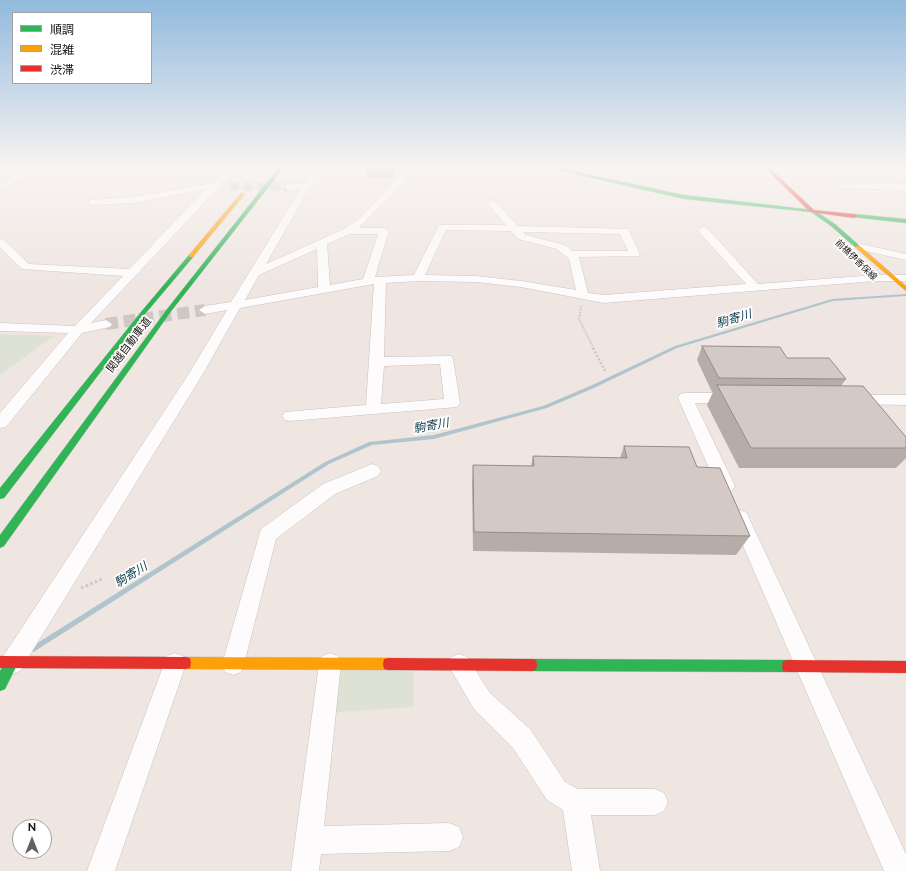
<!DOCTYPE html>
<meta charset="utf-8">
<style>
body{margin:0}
#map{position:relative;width:906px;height:871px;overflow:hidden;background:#efe6e2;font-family:Raleway,"Noto Sans JP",sans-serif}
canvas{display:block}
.legend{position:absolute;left:12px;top:12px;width:140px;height:72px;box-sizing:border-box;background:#fff;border:1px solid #a4a2a1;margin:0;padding:5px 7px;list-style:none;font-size:12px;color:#1c1614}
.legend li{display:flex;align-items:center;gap:8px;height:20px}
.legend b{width:20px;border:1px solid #a4a2a1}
.north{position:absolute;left:12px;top:819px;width:40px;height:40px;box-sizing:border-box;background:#fff;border:1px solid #a4a2a1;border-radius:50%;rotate:0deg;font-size:11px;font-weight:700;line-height:16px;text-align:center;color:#1c1614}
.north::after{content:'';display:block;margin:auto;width:14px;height:18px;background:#665f5c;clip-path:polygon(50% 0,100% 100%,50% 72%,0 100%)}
</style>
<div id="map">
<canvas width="906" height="871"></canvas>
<ul class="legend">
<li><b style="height:5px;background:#30b455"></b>順調</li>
<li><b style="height:5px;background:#ff9f0a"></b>混雑</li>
<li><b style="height:5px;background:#e5322d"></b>渋滞</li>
</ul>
<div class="north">N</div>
</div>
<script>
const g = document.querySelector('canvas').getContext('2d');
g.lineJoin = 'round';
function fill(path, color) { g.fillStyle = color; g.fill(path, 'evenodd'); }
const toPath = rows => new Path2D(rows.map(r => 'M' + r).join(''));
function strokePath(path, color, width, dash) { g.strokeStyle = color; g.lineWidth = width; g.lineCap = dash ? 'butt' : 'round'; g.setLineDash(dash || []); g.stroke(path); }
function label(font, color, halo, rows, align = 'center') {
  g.font = font + ' Raleway,"Noto Sans JP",sans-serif'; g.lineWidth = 3.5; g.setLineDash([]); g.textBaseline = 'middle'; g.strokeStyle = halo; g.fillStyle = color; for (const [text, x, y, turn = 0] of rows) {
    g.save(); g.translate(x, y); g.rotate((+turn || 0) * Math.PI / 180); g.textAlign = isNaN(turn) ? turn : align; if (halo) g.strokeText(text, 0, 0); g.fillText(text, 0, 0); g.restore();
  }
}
fill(toPath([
 [0,334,54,336,0,375],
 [339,664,414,664,413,707,324,713]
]), '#dee2d5');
fill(toPath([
 [906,294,906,296,833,301,677,348,594,388,547,408,434,439,372,445,329,464,35,651,33,652,31,651,30,649,31,647,325,462,369,442,434,435,543,406,590,386,675,346,832,299,906,294]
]), '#afc4cc');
strokePath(toPath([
 [230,186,288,187]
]), '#cfc7c3', 9, [9, 4.5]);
strokePath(toPath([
 [106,324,205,310]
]), '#cfc7c3', 12, [12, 6]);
const lane = toPath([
 [198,166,204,166,227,176,224,177,198,166]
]);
const street = toPath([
 [32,166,43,166,0,190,0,184,32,166],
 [230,166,239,166,91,323,106,320,112,324,110,327,82,333,6,427,0,428,0,413,68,333,0,331,0,323,75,326,123,276,22,269,0,248,0,239,4,240,29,264,129,269,206,189,134,203,93,205,90,204,90,200,134,197,212,183,230,166],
 [317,166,325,166,310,187,266,264,344,229,357,221,409,166,425,166,445,170,449,172,445,174,415,170,359,228,384,228,389,231,375,277,414,275,439,225,506,225,487,203,492,200,495,201,518,226,628,229,640,254,639,256,579,257,588,293,604,295,746,284,699,232,698,230,703,227,707,228,758,284,875,275,906,275,906,281,875,281,604,303,521,287,476,282,418,281,386,283,384,357,451,356,453,359,460,403,457,407,290,421,285,420,282,416,285,412,366,405,374,284,240,308,204,372,20,671,12,674,4,671,1,663,4,655,190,372,227,310,205,314,199,310,205,306,231,302,300,190,288,190,284,187,288,184,303,184,317,166],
 [446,230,511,231,518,239,557,249,569,259,576,290,521,281,476,276,425,275,446,230],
 [523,232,620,234,628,251,572,251,565,245,526,235,523,232],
 [350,234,378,234,363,279,330,285,327,244,350,234],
 [317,249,318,287,245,300,259,275,317,249],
 [440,364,444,399,381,404,384,366,440,364],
 [823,166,833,166,840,173,839,175,833,175,823,166],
 [841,183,906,184,906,190,838,188,837,186,841,183],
 [856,243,906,254,906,260,852,248,851,246,852,244,856,243],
 [685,393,732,393,737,394,739,398,737,402,732,403,695,403,735,486,732,491,726,493,720,491,717,486,678,398,680,394,685,393],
 [854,395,906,395,906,405,849,404,847,400,849,396,854,395],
 [372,464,378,466,381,471,378,476,335,494,276,539,244,664,241,672,233,675,225,672,222,664,261,529,323,484,372,464],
 [740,510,747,513,749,518,906,854,906,871,884,871,731,518,733,513,740,510],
 [175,653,183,656,186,664,115,871,87,871,164,664,167,656,175,653],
 [330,653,338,656,341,664,324,826,449,823,459,827,463,837,459,847,449,851,321,854,319,871,291,871,319,664,322,656,330,653],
 [459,654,467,657,490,693,531,730,565,782,578,789,655,789,664,793,668,802,664,811,655,815,591,815,600,871,572,871,563,810,547,800,513,748,474,709,448,665,451,657,459,654]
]);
const fast = toPath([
 [280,166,285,166,172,310,4,546,0,548,0,535,168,308,280,166],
 [540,166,550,166,684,195,814,210,835,224,861,247,856,248,831,226,811,212,684,199,540,166],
 [854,214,906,219,906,223,852,217,851,216,854,214],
 [189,255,194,256,145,314,4,498,0,499,0,488,141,312,189,255],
 [12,657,17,658,18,663,5,689,0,691,0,671,7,658,12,657],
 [531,659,788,660,793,661,794,666,793,671,788,672,531,671,526,670,525,665,526,660,531,659]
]);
const slow = toPath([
 [241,193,245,194,193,257,189,257,189,255,241,193],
 [856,246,860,246,906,286,906,291,856,248,856,246],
 [185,657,389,658,394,659,395,664,394,669,389,670,185,669,180,668,179,663,180,658,185,657]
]);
const jam = toPath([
 [763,166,768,166,814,210,854,214,857,216,854,218,810,212,763,166],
 [0,656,185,657,190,658,191,663,190,668,185,669,0,668,0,656],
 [389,658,531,659,536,660,537,665,536,670,531,671,389,670,384,669,383,664,384,659,389,658],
 [788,660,906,661,906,673,788,672,783,671,782,666,783,661,788,660]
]);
strokePath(lane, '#c8c1be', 1);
strokePath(street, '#c8c1be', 1);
strokePath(fast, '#c8c1be', 1);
strokePath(slow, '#c8c1be', 1);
strokePath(jam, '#c8c1be', 1);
strokePath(toPath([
 [581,306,579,319,594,349]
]), '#cbc8c6', 2, [1.5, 1.5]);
strokePath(toPath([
 [593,348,605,371]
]), '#cbc8c6', 2.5, [2, 2]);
strokePath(toPath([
 [81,588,102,579]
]), '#cbc8c6', 3, [2.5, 2.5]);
fill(lane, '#fdfbfb');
fill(street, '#fdfbfb');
fill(fast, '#30b455');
fill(slow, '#ff9f0a');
fill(jam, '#e5322d');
fill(toPath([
 [367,166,395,166,394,178,367,179,366,172],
 [702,346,787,358,846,379,841,386,906,437,906,458,896,468,739,468,707,405,713,392,712,392,697,360],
 [624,446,697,467,750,536,736,555,473,551,472,485,473,465,531,466,533,456,620,458]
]), '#b6ada9');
fill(toPath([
 [394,166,395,166,394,178,393,171]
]), '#948d8a');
const building = toPath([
 [367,166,394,166,393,171,366,172,367,166],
 [702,346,780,347,787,358,829,358,846,379,719,378,702,346],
 [717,385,863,386,906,437,906,448,751,448,717,385],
 [624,446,689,447,697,467,720,468,750,536,474,532,473,465,534,466,533,456,627,458,624,446]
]);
fill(building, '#d4c9c5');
strokePath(building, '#948d8a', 1);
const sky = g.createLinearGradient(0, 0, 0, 288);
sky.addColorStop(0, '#91badd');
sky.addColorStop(0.58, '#f8f4f2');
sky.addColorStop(1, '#f8f4f200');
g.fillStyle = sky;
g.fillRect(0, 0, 906, 288);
label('9px', '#1c1614', '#fff', [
 ["前橋伊香保線",856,260,44]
]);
label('11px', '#1c1614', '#fff', [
 ["関越自動車道",129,345,-53]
]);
label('italic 12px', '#124050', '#fff', [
 ["駒寄川",734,319,-17],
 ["駒寄川",431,426,-10],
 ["駒寄川",131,575,-32]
]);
</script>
